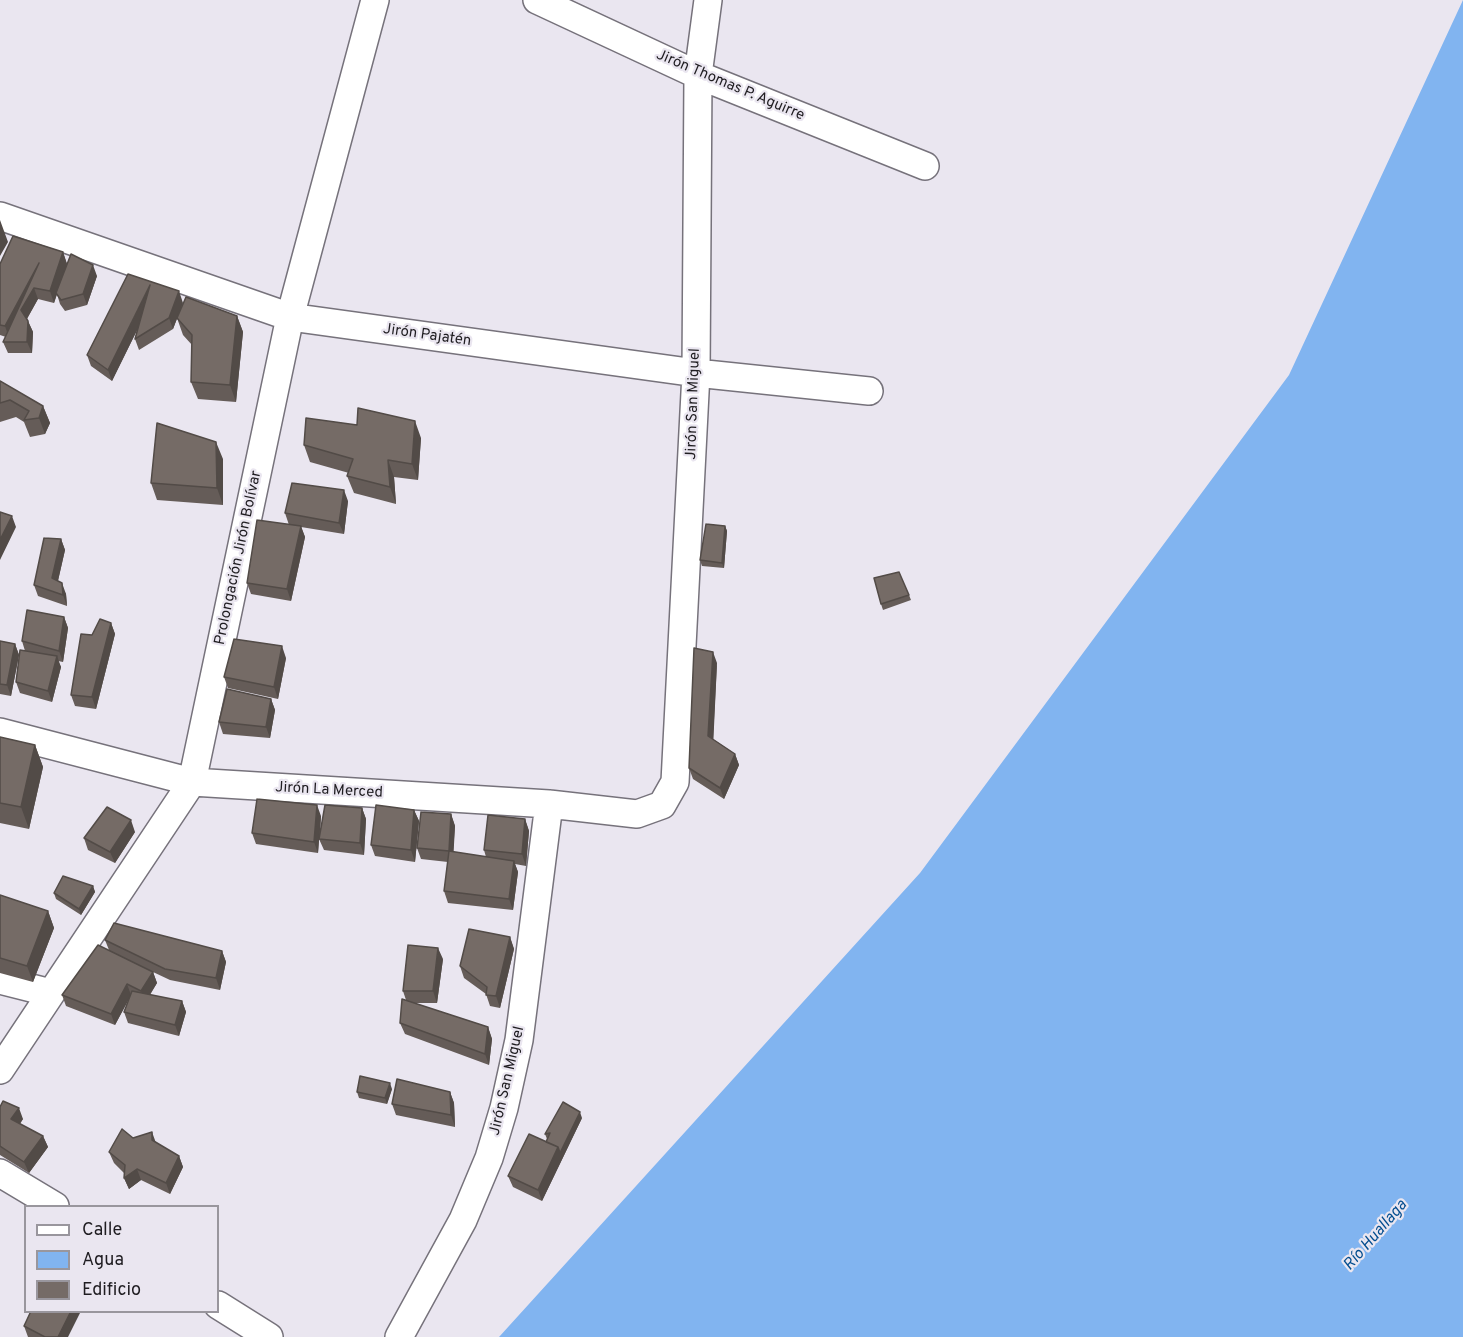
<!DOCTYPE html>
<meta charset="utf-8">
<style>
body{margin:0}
#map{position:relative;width:1463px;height:1337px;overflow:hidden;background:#eae6f0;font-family:Overpass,sans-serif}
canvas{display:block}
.legend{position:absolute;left:24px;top:1205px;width:195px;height:108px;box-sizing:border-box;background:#eae6f0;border:2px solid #99969d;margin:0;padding:8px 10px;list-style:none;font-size:18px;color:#1f1d21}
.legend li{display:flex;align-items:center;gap:12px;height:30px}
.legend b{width:30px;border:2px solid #99969d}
</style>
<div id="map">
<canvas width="1463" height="1337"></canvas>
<ul class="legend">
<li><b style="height:8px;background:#fff"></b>Calle</li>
<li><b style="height:16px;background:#81b4f0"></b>Agua</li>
<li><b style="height:16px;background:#756b66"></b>Edificio</li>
</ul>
</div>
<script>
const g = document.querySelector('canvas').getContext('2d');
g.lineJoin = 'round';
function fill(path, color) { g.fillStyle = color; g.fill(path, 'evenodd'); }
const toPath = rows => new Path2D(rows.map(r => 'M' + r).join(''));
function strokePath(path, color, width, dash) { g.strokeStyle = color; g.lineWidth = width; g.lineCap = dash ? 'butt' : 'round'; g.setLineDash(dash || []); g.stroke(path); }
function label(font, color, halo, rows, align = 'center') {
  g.font = font + ' Overpass,sans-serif'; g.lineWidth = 4.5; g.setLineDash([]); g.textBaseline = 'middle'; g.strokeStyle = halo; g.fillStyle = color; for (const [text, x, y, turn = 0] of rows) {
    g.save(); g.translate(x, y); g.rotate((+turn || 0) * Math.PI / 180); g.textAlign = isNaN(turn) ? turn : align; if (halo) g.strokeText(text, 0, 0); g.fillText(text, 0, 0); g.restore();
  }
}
fill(toPath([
 [1463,0,1463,1337,499,1337,920,873,1289,375]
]), '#81b4f0');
const minor = toPath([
 [537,0,698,75,925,166],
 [0,216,290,317,696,373,869,391],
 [0,732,192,782,549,804,637,814,662,805,675,782,696,373,698,75,708,0],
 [0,980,51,993],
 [0,1070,192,782,290,317,375,0],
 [0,1173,55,1206],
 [218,1305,269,1337],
 [399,1337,463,1220,489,1158,504,1108,519,1040,549,804]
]);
strokePath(minor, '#76727b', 30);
strokePath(minor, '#fff', 27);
fill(toPath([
 [63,252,67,264,97,276,87,305,65,311,60,304,57,294,54,303,38,299,27,319,33,332,32,353,8,353,3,342,6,337,0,335,0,264],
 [183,303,173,329,139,350,135,339,137,330,112,381,91,366,87,355],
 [237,316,243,332,236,402,198,399,191,382,192,345,183,335,177,318],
 [0,381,43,406,50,423,45,434,30,437,24,422,16,417,0,422],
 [421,438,418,480,394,477,396,504,354,493,347,476,349,473,310,462,304,445],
 [223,459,223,505,157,500,151,483],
 [348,501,344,534,301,527,305,537,291,601,251,594,247,583,289,525,285,513],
 [725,526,727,531,724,568,702,566,700,560],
 [61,539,65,550,58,581,66,594,67,606,38,596,34,585],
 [909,595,911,600,883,610,881,604],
 [64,617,68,628,63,662,58,661,61,667,52,702,20,693,16,682,25,651,22,641],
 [111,623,115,634,96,709,75,706,71,695,92,635],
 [0,641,15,644,19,655,11,696,0,694],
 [286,658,278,699,228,688,224,677],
 [717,663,713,739,735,754,739,765,724,799,693,779,689,768],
 [271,699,275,710,270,738,223,734,219,722],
 [0,737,35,745,43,767,29,829,0,823],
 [362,808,366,819,364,855,324,850,319,839,318,853,256,844,252,833,321,816,320,839],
 [414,810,419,821,415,862,375,856,371,845],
 [451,814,455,826,453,852,486,857,484,850,525,819,529,831,526,866,515,864,518,872,513,910,448,903,444,891,448,862,421,859,417,848],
 [135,832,115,863,88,850,84,838],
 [93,886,95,892,81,915,56,899,54,893],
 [0,895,48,911,54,928,33,982,0,973],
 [510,937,514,949,500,1008,490,1006,486,994,464,978,460,966],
 [105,940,222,951,226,962,220,990,170,980,153,972,157,983,150,995,182,1001,186,1012,179,1036,128,1023,124,1012,129,999,115,1025,66,1006,62,995,109,950],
 [443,959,437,1003,413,1003,488,1027,492,1039,489,1065,405,1034,400,1023,406,1000,403,991],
 [392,1089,387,1104,359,1098,357,1092],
 [450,1092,454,1103,455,1127,396,1115,392,1104],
 [0,1107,23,1119,20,1124,43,1136,48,1147,29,1173,0,1155],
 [582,1118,542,1201,513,1187,508,1176,546,1142,547,1139,545,1134],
 [133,1138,156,1143,179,1156,183,1167,170,1194,141,1180,129,1189,124,1178,124,1173,114,1163,109,1152],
 [24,1326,68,1337,28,1337]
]), '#655c58');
fill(toPath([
 [0,220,8,242,0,256],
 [63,252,67,264,54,303,50,291],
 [39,263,34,288,38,299,25,322,9,338,5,326],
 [93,265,97,276,87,305,83,294],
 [150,285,154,296,112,381,108,370],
 [179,291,183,303,173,329,169,318],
 [237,316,243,332,236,402,230,385],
 [28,321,33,332,32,353,27,342],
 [43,406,50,423,45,434,39,418],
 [415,421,421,438,418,480,412,464],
 [216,442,223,459,223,505,217,488],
 [388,460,394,477,396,504,390,487],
 [344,490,348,501,344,534,339,523],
 [12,516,16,527,0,560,0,540],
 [301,526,305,537,291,601,287,589],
 [725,526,727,531,724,568,722,563],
 [61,539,65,550,56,589,52,578],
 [62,583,66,594,67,606,63,595],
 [64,617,68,628,63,662,59,651],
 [111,623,115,634,96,709,92,697],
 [15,644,19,655,11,696,7,685],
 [282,646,286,658,278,699,274,687],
 [713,652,717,663,713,748,708,736],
 [57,656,61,667,52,702,48,691],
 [271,699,275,710,270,738,266,727],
 [35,745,43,767,29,829,21,807],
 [735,754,739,765,724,799,720,788],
 [317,805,321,816,318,853,314,842],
 [362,808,366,819,364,855,360,843],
 [414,810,419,821,415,862,411,850],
 [451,814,455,826,453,863,449,851],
 [525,819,529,831,526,866,522,854],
 [131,820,135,832,115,863,110,852],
 [514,861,518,872,513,910,509,899],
 [93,886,95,892,81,915,79,909],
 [48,911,54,928,33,982,27,966],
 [510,937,514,949,500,1008,496,996],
 [438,948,443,959,437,1003,433,991],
 [222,951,226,962,220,990,216,978],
 [153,972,157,983,145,1002,141,991],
 [127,984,131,995,115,1025,111,1014],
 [182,1001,186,1012,179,1036,175,1025],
 [488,1027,492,1039,489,1065,485,1054],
 [390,1083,392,1089,387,1104,385,1098],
 [450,1092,454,1103,455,1127,451,1115],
 [19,1108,23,1119,15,1130,11,1119],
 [580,1112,582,1118,542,1201,538,1190,558,1147],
 [152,1132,156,1143,152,1140],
 [43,1136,48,1147,29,1173,24,1162],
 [179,1156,183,1167,170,1194,166,1183],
 [137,1169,141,1180,129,1189,124,1178],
 [71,1311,81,1311,68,1337,58,1337]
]), '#524b47');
const building = toPath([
 [13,236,63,252,50,291,34,288,21,310,28,321,27,342,3,342,39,263,5,326,0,325,0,264,13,236],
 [71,254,93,265,83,294,61,300,56,293,71,254],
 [128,274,179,291,169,318,135,339,150,285,108,370,87,355,128,274],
 [186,297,237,316,230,385,191,382,192,335,177,318,186,297],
 [0,381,43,406,39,418,24,420,29,411,10,400,0,403,0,381],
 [358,408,415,421,412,464,388,460,390,487,347,476,353,459,304,445,306,418,357,425,358,408],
 [157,423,216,442,217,488,151,483,157,423],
 [292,483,344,490,339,523,285,513,292,483],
 [0,512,12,516,0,540,0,512],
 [257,520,301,526,287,589,247,583,257,520],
 [706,524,725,526,722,563,700,560,706,524],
 [44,538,61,539,52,578,62,583,63,595,34,585,44,538],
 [899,572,909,595,881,604,874,578,899,572],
 [27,610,64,617,59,651,22,641,27,610],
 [100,619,111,623,92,697,71,695,81,634,92,635,100,619],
 [234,639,282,646,274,687,224,677,234,639],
 [0,641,15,644,7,685,0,684,0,641],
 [694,648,713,652,708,736,735,754,720,788,689,768,694,648],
 [20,650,57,656,48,691,16,682,20,650],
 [227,689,271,699,266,727,219,722,227,689],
 [0,737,35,745,21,807,0,803,0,737],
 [257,799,317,805,314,842,252,833,257,799],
 [325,805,362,808,360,843,319,839,325,805],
 [376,805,414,810,411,850,371,845,376,805],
 [107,807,131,820,110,852,84,838,107,807],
 [421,812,451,814,449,851,417,848,421,812],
 [488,815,525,819,522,854,484,850,488,815],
 [449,851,514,861,509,899,444,891,449,851],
 [63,876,93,886,79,909,54,893,63,876],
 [0,895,48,911,27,966,0,958,0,895],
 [114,923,222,951,216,978,165,969,105,940,114,923],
 [469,929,510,937,496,996,486,995,487,987,460,966,469,929],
 [98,945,153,972,141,991,127,984,111,1014,62,995,98,945],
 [408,945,438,948,433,991,403,991,408,945],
 [132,991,182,1001,175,1025,124,1012,132,991],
 [402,999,488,1027,485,1054,400,1023,402,999],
 [360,1076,390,1083,385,1098,357,1092,360,1076],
 [397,1079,450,1092,451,1115,392,1104,397,1079],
 [3,1101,19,1108,11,1119,43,1136,24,1162,0,1146,0,1107,3,1101],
 [563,1102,580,1112,560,1153,558,1147,546,1142,550,1133,545,1134,563,1102],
 [122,1129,133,1138,152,1132,152,1140,179,1156,166,1183,137,1169,124,1178,125,1165,109,1152,122,1129],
 [529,1134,558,1147,538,1190,508,1176,529,1134],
 [31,1311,71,1311,58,1337,45,1337,24,1326,31,1311]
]);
fill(building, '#756b66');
strokePath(building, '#524b47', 1.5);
label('15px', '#1f1d21', '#eae6f0', [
 ["Jirón Thomas P. Aguirre",730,86,23],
 ["Jirón Pajatén",427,336,8],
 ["Jirón San Miguel",694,404,-88],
 ["Prolongación Jirón Bolívar",239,558,-78],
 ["Jirón La Merced",329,791,3],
 ["Jirón San Miguel",508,1081,-77]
]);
label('italic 16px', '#034d8f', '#eae6f0', [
 ["Río Huallaga",1376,1236,-49]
]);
</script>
